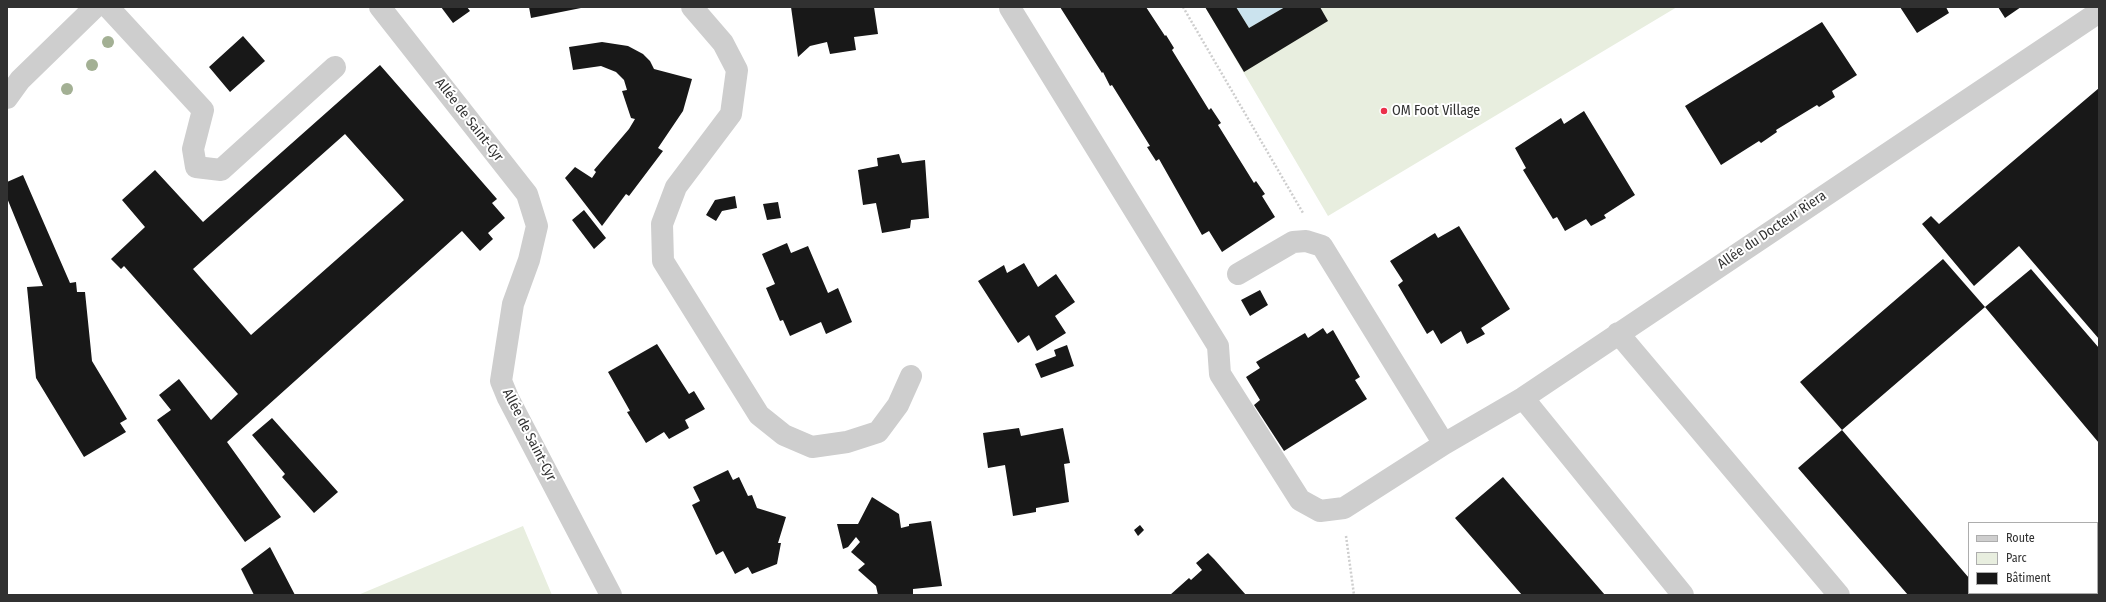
<!DOCTYPE html>
<meta charset="utf-8">
<style>
body{margin:0}
#map{position:relative;width:2106px;height:602px;overflow:hidden;background:#fff;font-family:"Fira Sans Condensed",sans-serif}
canvas{display:block}
.frame{position:absolute;inset:0;border:8px solid #313131;pointer-events:none}
.legend{position:absolute;left:1968px;top:522px;width:130px;height:72px;box-sizing:border-box;background:#fff;border:1px solid #adadad;margin:0;padding:5px 7px;list-style:none;font-size:12px;color:#313131}
.legend li{display:flex;align-items:center;gap:8px;height:20px}
.legend b{width:20px;border:1px solid #adadad}
</style>
<div id="map">
<canvas width="2106" height="602"></canvas>
<div class="frame"></div>
<ul class="legend">
<li><b style="height:5px;background:#cecece"></b>Route</li>
<li><b style="height:11px;background:#e8eedf"></b>Parc</li>
<li><b style="height:11px;background:#181818"></b>Bâtiment</li>
</ul>
</div>
<script>
const g = document.querySelector('canvas').getContext('2d');
g.lineJoin = 'round';
function fill(path, color) { g.fillStyle = color; g.fill(path, 'evenodd'); }
const toPath = rows => new Path2D(rows.map(r => 'M' + r).join(''));
function strokePath(path, color, width, dash) { g.strokeStyle = color; g.lineWidth = width; g.lineCap = dash ? 'butt' : 'round'; g.setLineDash(dash || []); g.stroke(path); }
function label(font, color, halo, rows, align = 'center') {
  g.font = font + ' "Fira Sans Condensed",sans-serif'; g.lineWidth = 4; g.setLineDash([]); g.textBaseline = 'middle'; g.strokeStyle = halo; g.fillStyle = color; for (const [text, x, y, turn = 0] of rows) {
    g.save(); g.translate(x, y); g.rotate((+turn || 0) * Math.PI / 180); g.textAlign = isNaN(turn) ? turn : align; if (halo) g.strokeText(text, 0, 0); g.fillText(text, 0, 0); g.restore();
  }
}
fill(toPath([
 [1205,7,1677,7,1328,216],
 [523,526,552,595,358,595]
]), '#e8eedf');
fill(toPath([
 [1236,7,1285,7,1249,28]
]), '#cbe3ee');
fill(toPath([
 [441,7,467,7,470,11,453,23],
 [529,7,581,7,581,8,531,18],
 [791,7,874,7,878,34,854,37,856,50,830,54,827,42,810,46,798,57],
 [1060,7,1146,7,1165,36,1166,35,1174,48,1172,50,1209,110,1211,108,1221,123,1218,125,1254,183,1256,181,1265,194,1262,196,1275,217,1222,252,1209,231,1202,235,1159,159,1156,161,1147,147,1150,146,1112,85,1110,86,1103,72,1102,73],
 [1205,7,1236,7,1249,28,1285,7,1320,7,1328,21,1244,72],
 [1900,7,1946,7,1949,13,1917,33],
 [1998,7,2021,7,2005,18],
 [1822,22,1857,75,1832,91,1835,97,1819,107,1817,105,1776,130,1777,132,1761,143,1759,141,1721,165,1685,106],
 [243,36,265,61,230,92,209,67],
 [602,42,628,46,643,54,650,61,654,69,692,79,683,111,658,148,663,151,629,196,626,194,602,226,565,178,575,167,592,178,596,172,594,170,629,129,635,119,631,118,622,91,627,90,624,80,616,72,601,66,573,70,569,47],
 [380,65,497,199,492,203,505,218,488,233,493,239,480,251,462,231,227,442,281,517,245,542,157,420,171,410,159,395,179,379,211,420,238,394,124,266,121,269,111,259,145,227,122,200,155,170,203,222],
 [345,134,404,200,251,335,193,269],
 [2099,88,2099,339,2019,246,1974,286,1922,224,1931,216,1939,224],
 [1584,111,1635,195,1604,215,1606,218,1591,226,1586,219,1565,231,1557,217,1553,219,1523,170,1526,168,1515,148,1561,118,1564,124],
 [899,154,902,163,925,160,929,218,911,220,910,228,882,233,876,203,863,205,858,170,878,166,877,158],
 [23,175,70,283,76,282,77,292,85,292,92,361,127,419,120,423,126,432,84,457,36,378,27,287,43,286,7,198,7,182],
 [735,196,737,208,722,211,716,221,706,215,715,200],
 [778,202,781,218,767,220,763,204],
 [584,210,606,238,594,249,572,220],
 [1459,226,1510,309,1481,328,1485,334,1467,344,1461,331,1441,344,1433,330,1427,334,1398,285,1403,281,1390,261,1435,233,1438,238],
 [787,243,791,253,808,246,828,293,838,288,852,322,826,334,821,322,790,336,783,320,780,321,766,288,775,284,762,254],
 [1943,259,1985,307,1842,430,1800,382],
 [1024,263,1038,287,1056,274,1075,302,1055,316,1066,333,1037,351,1029,335,1018,343,978,281,1004,265,1007,273],
 [2031,269,2099,348,2099,443,1985,307],
 [1260,290,1268,305,1250,316,1241,300],
 [1323,328,1327,334,1333,330,1360,377,1355,380,1367,399,1284,451,1254,405,1260,400,1246,377,1260,368,1256,362,1305,333,1308,338],
 [657,344,689,394,694,391,705,409,685,420,689,428,669,439,664,432,646,443,627,412,630,411,608,372],
 [1067,345,1074,366,1041,378,1035,364,1056,356,1054,350],
 [272,418,338,492,314,513,282,477,285,474,252,435],
 [1019,428,1021,436,1063,428,1070,463,1064,464,1069,502,1036,508,1036,512,1013,516,1005,465,988,468,983,433],
 [1842,430,1969,578,1969,593,1982,593,1983,595,1908,595,1798,468],
 [728,470,733,480,739,477,748,496,752,495,757,508,786,517,778,543,781,543,777,564,752,574,748,567,735,574,723,551,716,555,692,505,700,501,693,487],
 [1503,477,1605,595,1522,595,1455,518],
 [872,497,899,514,901,528,909,526,909,524,931,521,942,586,913,589,913,595,878,595,876,586,858,570,865,564,851,552,860,542,856,537,848,547,843,549,837,524,858,524],
 [1140,525,1144,530,1138,536,1134,530],
 [270,547,295,595,254,595,241,569],
 [1208,553,1214,559,1246,595,1170,595,1189,578,1191,580,1202,570,1196,563]
]), '#181818');
strokePath(toPath([
 [1183,7,1303,213],
 [1346,536,1354,595]
]), '#cecece', 2.5, [2, 2]);
strokePath(toPath([
 [108,7,203,110,193,149,196,167,221,170,335,67],
 [380,7,527,194,537,226,529,260,513,304,501,381,508,398,611,595],
 [692,7,723,43,737,70,731,114,676,187,662,224,663,261,759,415,784,435,812,447,847,442,878,432,898,405,911,376],
 [1010,8,1218,346,1220,374,1300,500,1320,511,1344,508,1444,444,1523,398,2099,12],
 [7,98,20,80,95,7],
 [1238,274,1293,242,1306,241,1322,246,1444,444],
 [1618,333,1839,595],
 [1523,398,1683,595]
]), '#cecece', 22);
g.fillStyle = '#a3b094';
for (const [x, y] of [
 [108,42],
 [92,65],
 [67,89]
]) { g.beginPath(); g.arc(x, y, 6, 0, 2 * Math.PI); g.fill(); }
for (const [x, y, r, color] of [
 [1384,111,4,"#eb304b"]
]) { const dot = new Path2D(); dot.arc(x, y, r, 0, 2 * Math.PI); g.fillStyle = color; g.fill(dot); strokePath(dot, '#fff', 1.5); }
label('14px', '#313131', '#fff', [
 ["OM Foot Village",1392,111]
], 'left');
label('14px', '#313131', '#fff', [
 ["Allée de Saint-Cyr",469,120,52],
 ["Allée du Docteur Riera",1772,230,-34],
 ["Allée de Saint-Cyr",529,435,63]
]);
</script>
